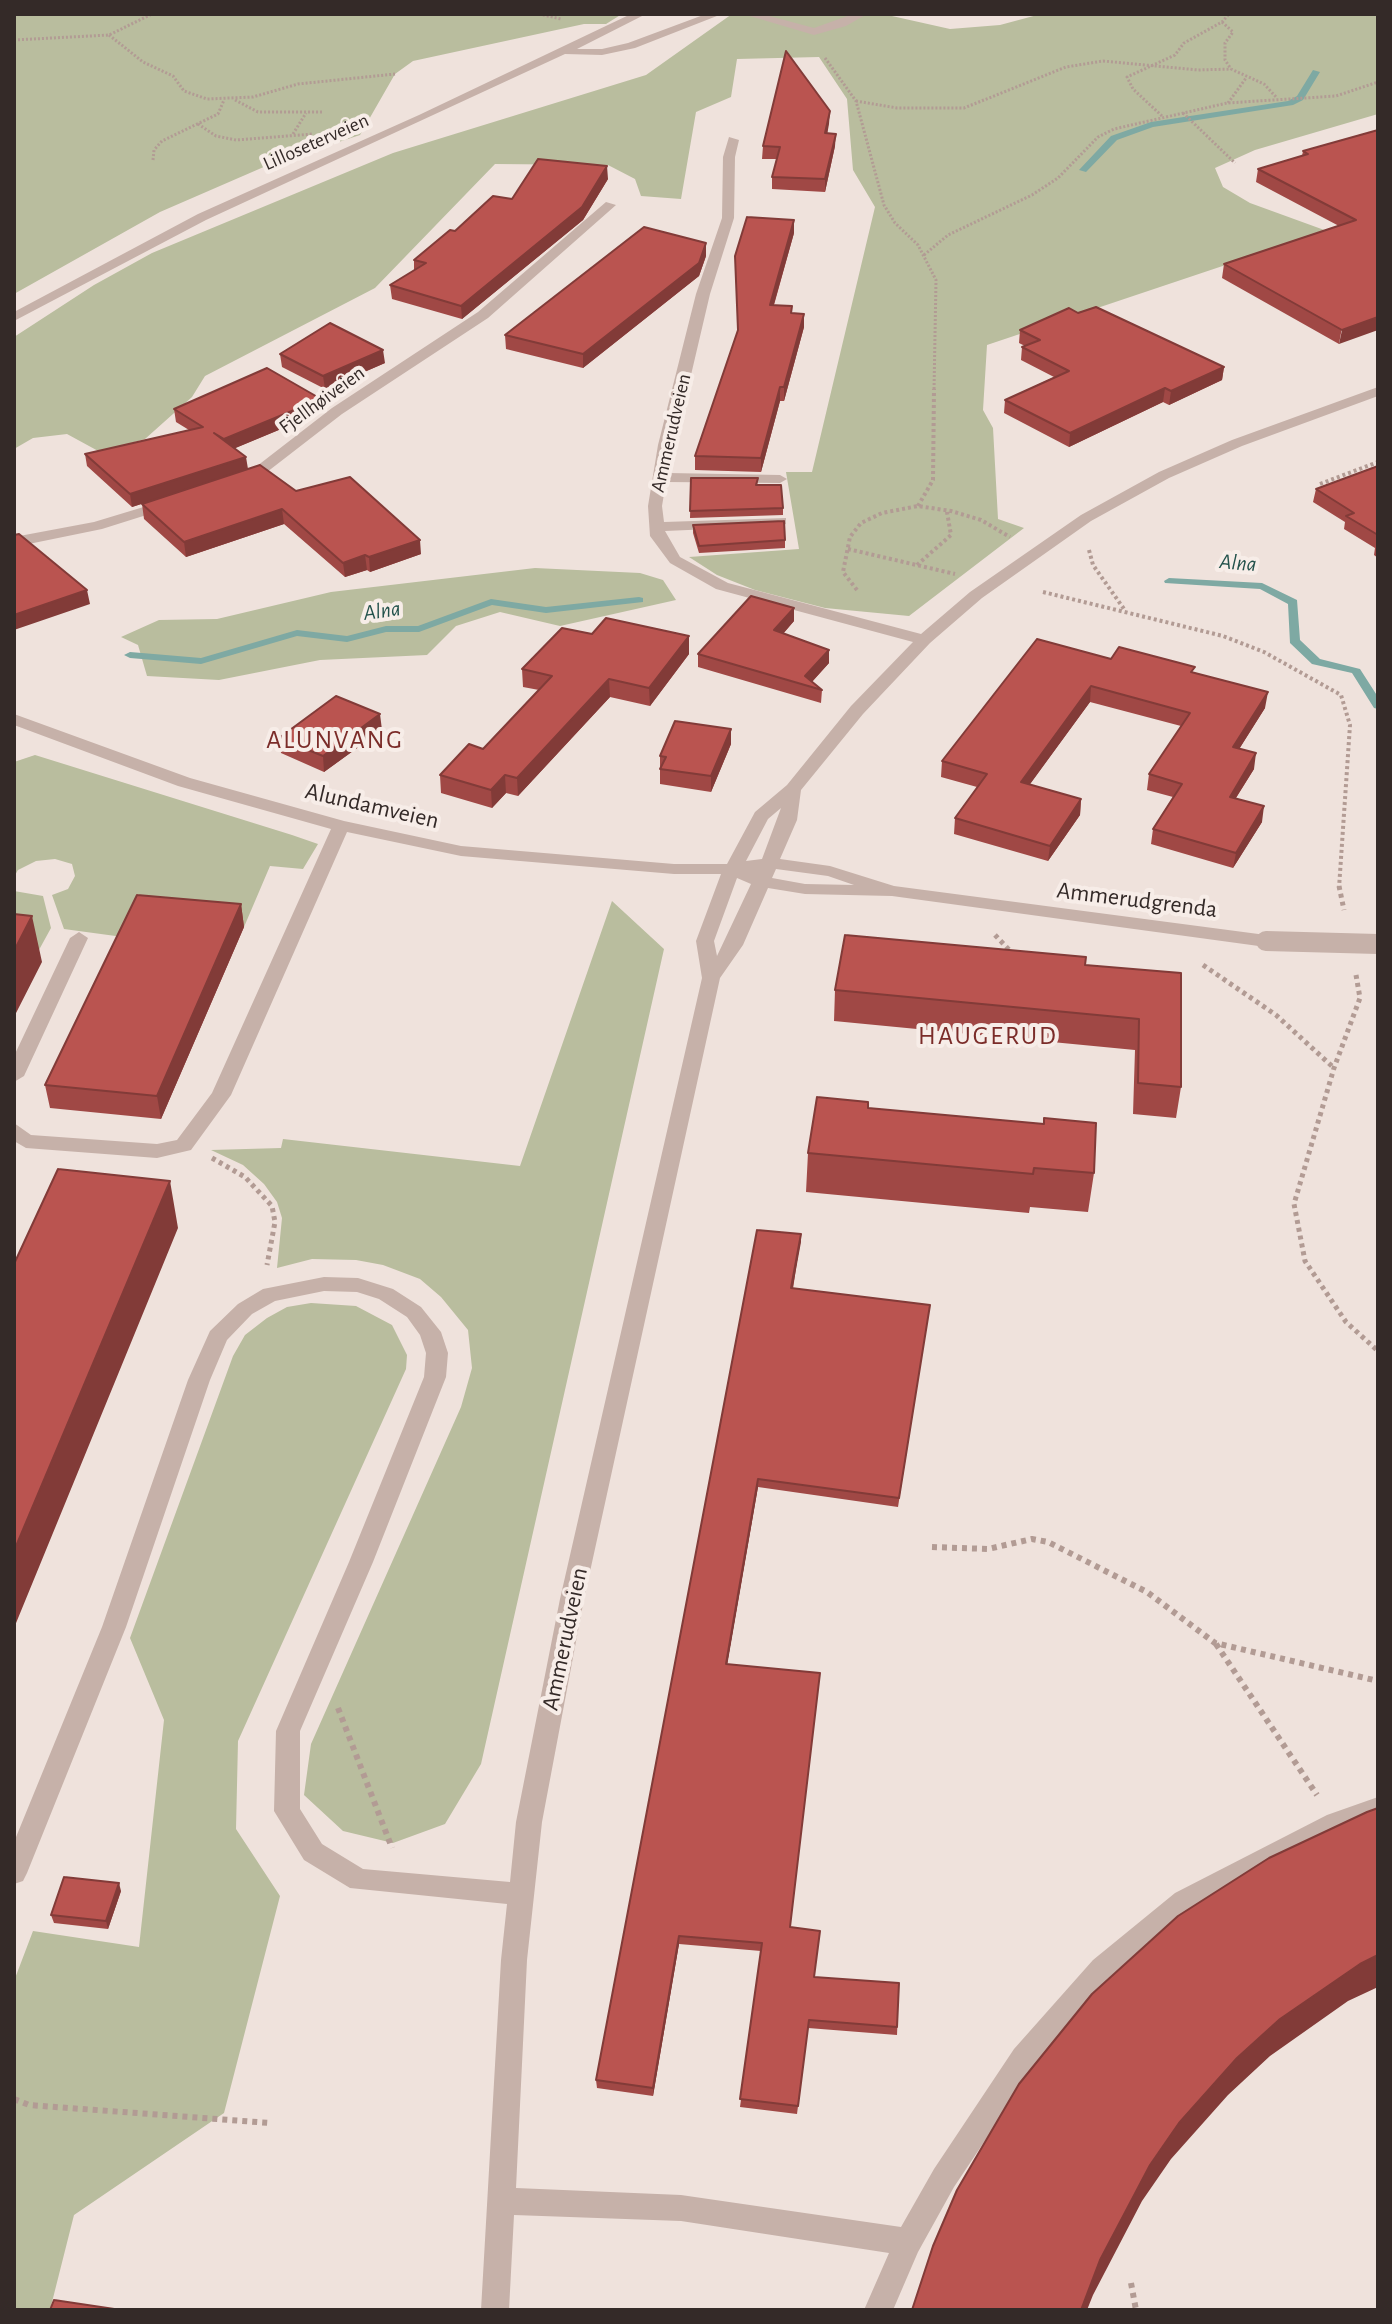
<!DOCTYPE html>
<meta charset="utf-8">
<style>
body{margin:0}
#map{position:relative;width:1392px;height:2324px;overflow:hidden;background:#efe2dc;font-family:"Alegreya Sans",sans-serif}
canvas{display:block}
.frame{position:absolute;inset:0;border:16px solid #342a28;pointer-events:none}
</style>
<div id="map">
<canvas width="1392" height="2324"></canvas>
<div class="frame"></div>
</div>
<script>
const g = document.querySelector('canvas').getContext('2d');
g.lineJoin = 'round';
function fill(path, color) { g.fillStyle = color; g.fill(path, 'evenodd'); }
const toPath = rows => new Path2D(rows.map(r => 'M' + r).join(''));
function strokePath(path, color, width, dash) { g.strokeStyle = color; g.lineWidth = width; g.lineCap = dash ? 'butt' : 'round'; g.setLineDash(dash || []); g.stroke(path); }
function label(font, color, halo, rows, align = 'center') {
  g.font = font + ' "Alegreya Sans",sans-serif'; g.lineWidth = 8; g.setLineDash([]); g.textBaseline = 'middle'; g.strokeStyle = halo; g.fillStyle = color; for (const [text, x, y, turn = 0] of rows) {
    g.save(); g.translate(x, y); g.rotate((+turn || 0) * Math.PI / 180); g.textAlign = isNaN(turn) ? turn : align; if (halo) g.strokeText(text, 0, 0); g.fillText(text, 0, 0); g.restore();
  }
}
fill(toPath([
 [14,14,622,14,606,24,584,24,413,61,395,74,360,135,266,166,160,212,14,294],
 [732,14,883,14,950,29,1000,25,1041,14,1378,14,1378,114,1255,150,1215,168,1223,187,1250,203,1327,231,987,345,983,410,993,428,998,519,1024,528,909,616,825,608,755,590,717,575,689,557,799,549,786,472,812,472,875,207,853,170,847,99,819,57,737,59,731,97,696,112,681,199,641,196,635,179,608,165,495,164,375,288,205,376,192,397,145,439,100,452,67,434,33,438,14,449,14,337,94,285,152,253,393,153,646,75],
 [535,568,640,573,663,580,676,600,560,626,500,612,456,626,427,655,320,660,219,680,147,676,138,645,121,637,159,620,217,619,331,592],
 [35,755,292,835,318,844,303,869,270,866,244,927,133,915,123,937,64,929,52,895,68,889,75,876,72,864,55,859,36,861,18,870,14,877,14,762],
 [14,891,43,896,51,928,34,959,14,954],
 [612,901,664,949,481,1764,445,1824,393,1843,343,1831,304,1795,311,1744,461,1407,472,1368,468,1330,441,1297,420,1279,383,1265,356,1260,312,1259,277,1268,282,1218,277,1202,264,1184,243,1165,211,1150,281,1148,283,1139,520,1166],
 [311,1303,356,1306,392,1325,407,1355,406,1369,238,1741,236,1829,280,1896,224,2113,74,2215,50,2310,14,2310,14,1981,33,1931,139,1947,164,1720,130,1638,233,1356,245,1335,267,1318,287,1307]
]), '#b9bd9e');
fill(toPath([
 [1313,70,1320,72,1303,100,1293,105,1153,127,1117,140,1086,172,1079,170,1111,136,1151,122,1288,101,1297,96,1313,70],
 [1169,578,1262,583,1297,600,1300,640,1320,659,1360,669,1378,697,1378,709,1374,708,1352,673,1312,664,1290,643,1288,604,1260,589,1165,583,1164,581,1169,578],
 [639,597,643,598,643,602,546,613,492,605,419,632,386,632,347,642,297,636,201,664,130,658,124,655,130,652,201,658,297,630,347,636,386,626,418,626,491,599,546,607,639,597]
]), '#7ea9a3');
strokePath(toPath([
 [539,14,561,19],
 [1222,22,1233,32,1225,43,1225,60,1231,69,1264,84,1277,98],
 [109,35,143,62,173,76,184,91,207,99,253,97,298,84,395,74],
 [14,40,109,35,152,14],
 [825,58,856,101,884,205,895,223,918,245,936,280,934,391],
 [235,100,258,112,322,112],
 [856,101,897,108,964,108,1066,67,1103,61,1198,70,1231,69],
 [1228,103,1246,78],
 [1183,113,1235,163],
 [1162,116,1133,89,1127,77,1175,55,1184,43,1222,22,1229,14],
 [198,124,216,136,236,140,313,134],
 [293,134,306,113],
 [153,160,154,150,162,141,218,114,224,100],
 [924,255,948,235,1032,195,1058,178,1098,137,1114,129,1227,103,1336,96,1378,82]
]), '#b29b94', 3, [2, 2]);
strokePath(toPath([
 [1320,484,1378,462],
 [918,506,933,480,934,389],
 [848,549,955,574],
 [1089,550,1093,565,1124,609],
 [917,565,951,535,947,512],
 [857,590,843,572,850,537,861,523,882,513,918,506,951,511,981,520,1010,537],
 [1043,592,1223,636,1264,652,1341,695,1350,725,1339,888]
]), '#b29b94', 4, [3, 3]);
strokePath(toPath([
 [1339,886,1344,910],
 [995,935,1014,955],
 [1203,965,1276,1015,1334,1068],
 [1356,975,1360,998,1334,1068,1294,1204,1305,1261,1346,1322,1378,1351],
 [212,1158,245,1177,272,1206,275,1222,267,1265]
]), '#b29b94', 5, [4, 4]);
strokePath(toPath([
 [932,1547,988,1549,1032,1539,1048,1542,1147,1592,1215,1643,1378,1681],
 [1216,1644,1317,1795],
 [338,1708,392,1848],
 [14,2099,29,2105,270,2123],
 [1131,2283,1136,2310]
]), '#b29b94', 6, [5, 5]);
fill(toPath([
 [631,14,646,14,577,49,602,49,628,43,706,14,722,14,635,48,602,55,565,54,206,220,14,321,14,312,198,214,419,115,631,14],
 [743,14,762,14,814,28,853,14,867,14,846,26,814,35,743,14],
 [729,137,739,140,735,157,734,218,710,294,668,473,780,475,787,479,780,483,666,482,662,506,664,522,786,518,786,524,781,526,665,531,680,557,728,583,921,634,970,592,1081,515,1159,472,1232,440,1378,387,1378,396,1242,446,1169,478,1091,521,982,598,930,643,863,714,801,790,797,820,780,859,830,866,894,886,1266,935,1275,941,1266,947,892,896,805,894,768,888,743,945,720,978,584,1599,542,1822,527,1960,516,2188,681,2195,901,2227,934,2169,1014,2049,1093,1960,1175,1893,1327,1815,1378,1797,1378,1819,1345,1831,1193,1909,1111,1976,1034,2067,954,2187,918,2252,893,2310,864,2310,889,2253,681,2221,514,2215,509,2310,481,2310,501,1960,507,1904,350,1888,304,1860,274,1811,276,1731,349,1562,424,1377,426,1353,420,1335,407,1317,379,1299,357,1292,324,1291,275,1301,252,1314,227,1340,210,1380,126,1627,27,1873,23,1881,14,1884,14,1842,102,1627,188,1380,210,1331,238,1304,263,1289,324,1277,358,1278,393,1289,421,1307,441,1332,448,1353,446,1377,373,1562,300,1731,300,1809,322,1844,363,1869,510,1882,516,1822,560,1599,702,978,696,941,721,874,674,874,461,856,347,832,231,1095,191,1150,157,1158,26,1148,14,1141,14,1123,31,1135,157,1144,177,1140,212,1093,331,829,178,786,14,725,14,714,190,778,344,821,461,846,674,864,727,864,755,812,787,785,851,706,913,642,716,589,670,563,650,536,648,506,658,445,696,294,722,218,723,157,729,137],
 [781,808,762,859,746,861,768,819,781,808],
 [776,869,828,876,854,885,805,884,772,878,776,869],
 [737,878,751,884,717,956,714,941,737,878],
 [606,202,616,205,488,318,342,414,258,479,237,482,237,476,248,473,332,408,478,312,606,202],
 [170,499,175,500,175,506,102,529,14,547,14,537,94,522,170,499],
 [79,932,88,938,24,1076,14,1082,14,1056,70,938,79,932]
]), '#c6b1a9');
strokePath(toPath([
 [1266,941,1378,944]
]), '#c6b1a9', 20);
fill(toPath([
 [830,111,827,134,835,146,825,192,772,189,772,177,777,159,762,159,763,146],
 [1378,130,1339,344,1222,278,1224,264,1339,226,1256,182,1258,169,1302,156,1303,151],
 [608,179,583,220,462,319,392,299,390,285,414,271,414,260,455,231,512,199],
 [794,233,774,305,792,306,792,313,804,314,804,327,784,401,780,401,761,472,695,470,695,456,738,332,735,256],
 [706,256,699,276,583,368,506,349,505,335],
 [1078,313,1224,367,1222,380,1169,405,1163,402,1069,447,1004,413,1005,400,1054,377,1021,360,1022,347,1025,346,1019,343,1020,330],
 [280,354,385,363,325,389,282,367],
 [174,409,322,412,235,448,248,469,296,491,421,554,370,572,367,570,345,577,284,524,186,557,144,519,142,504,225,477,132,507,87,466,85,454,189,430,176,422],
 [1378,466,1378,558,1374,555,1375,548,1344,529,1345,522,1313,502,1316,489],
 [691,478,758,478,757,485,783,508,783,515,690,518],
 [693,525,785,540,785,548,699,553,693,533],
 [794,608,794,621,783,634,829,663,812,682,822,690,821,703,698,667,698,654],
 [592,634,689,636,689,654,650,706,610,697,518,796,506,793,492,808,441,793,440,775,483,749,539,690,523,687,522,669],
 [1111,659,1194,673,1265,708,1239,749,1254,769,1236,798,1262,822,1233,868,1151,844,1153,829,1173,797,1147,790,1149,774,1181,726,1090,702,1029,785,1081,799,1080,815,1048,861,954,834,955,818,977,787,941,777,942,761],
 [731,729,731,744,711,792,660,784,660,756],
 [382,730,324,772,281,753,279,738],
 [241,904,244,927,161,1119,50,1108,45,1085],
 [1085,965,1181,973,1181,1087,1176,1118,1133,1114,1135,1050,834,1021,835,990],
 [868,1108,1094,1173,1088,1212,1030,1207,1029,1213,806,1192,808,1153],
 [801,1234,793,1289,930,1305,898,1507,758,1487,727,1664,791,1927,815,1977,899,1983,897,2035,808,2028,797,2114,740,2107,761,1951,679,1944,653,2096,597,2088,596,2080],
 [121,1891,108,1929,54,1923,51,1915]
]), '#a04845');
fill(toPath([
 [830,111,829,124,825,146,825,133],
 [836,134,835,146,825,192,825,179],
 [607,166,608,179,583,220,462,319,461,306],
 [794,220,794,233,770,318,770,305],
 [706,243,706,256,699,276,583,368,583,354],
 [804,314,804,327,784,401,784,387],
 [1378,317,1378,330,1339,344,1342,330],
 [383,350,385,363,325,389,323,376],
 [1224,367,1222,380,1169,405,1171,391],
 [780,387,780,401,761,472,761,458],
 [1165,388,1163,402,1069,447,1070,433],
 [321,399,322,412,226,452,224,439],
 [246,457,248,469,132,507,130,494],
 [282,509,284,524,186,557,184,542],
 [420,540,421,554,370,572,369,557],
 [365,555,367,570,345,577,343,563],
 [87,590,90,604,14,630,14,615],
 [794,608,794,621,774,644,774,630],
 [689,636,689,654,650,706,649,688],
 [829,650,829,663,808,686,805,676],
 [609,679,610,697,518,796,517,778],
 [1091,686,1090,702,1020,798,1021,782],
 [1268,692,1265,708,1231,762,1233,747],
 [380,714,382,730,324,772,323,756],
 [731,729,731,744,711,792,711,776],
 [1256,753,1254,769,1227,812,1230,797],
 [505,775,506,793,492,808,491,790],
 [1081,799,1080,815,1048,861,1050,846],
 [1264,806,1262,822,1233,868,1236,853],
 [241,904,244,927,161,1119,157,1096],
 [32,916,42,962,14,1017,14,951],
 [170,1181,178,1228,14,1628,14,1551],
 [801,1234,801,1242,791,1297,791,1288],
 [758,1479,758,1487,726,1672,726,1664],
 [119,1883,121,1891,108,1929,106,1921],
 [679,1936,679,1944,653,2096,653,2088],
 [1378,1955,1378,1987,1348,2001,1270,2056,1228,2095,1171,2159,1142,2201,1093,2295,1087,2310,1081,2310,1100,2260,1150,2165,1179,2123,1237,2058,1280,2019,1360,1964]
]), '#823b38');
const building = toPath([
 [786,51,830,111,825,133,836,134,825,179,772,177,780,147,763,146,786,51],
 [1378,130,1378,317,1342,330,1224,264,1356,220,1258,169,1308,154,1303,151,1378,130],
 [538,159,607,166,582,207,461,306,390,285,426,263,414,260,450,230,455,231,493,196,512,199,538,159],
 [747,217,794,220,770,305,792,306,791,313,804,314,784,387,780,387,761,458,695,456,738,330,735,256,747,217],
 [644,227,706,243,699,263,583,354,505,335,644,227],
 [1096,307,1224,367,1171,391,1165,388,1070,433,1005,400,1069,371,1022,347,1040,340,1020,330,1069,308,1078,313,1096,307],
 [330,323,383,350,323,376,280,354,330,323],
 [267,368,321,399,224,439,214,433,246,457,130,494,85,454,203,427,174,409,267,368],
 [260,465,296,491,350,477,420,540,369,557,365,555,343,563,282,509,184,542,142,504,260,465],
 [1378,466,1378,535,1346,516,1354,513,1316,489,1378,466],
 [691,478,758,478,756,485,781,485,783,508,690,511,691,478],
 [784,521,785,540,699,546,693,525,784,521],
 [19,534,87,590,14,615,14,535,19,534],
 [751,596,794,608,774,630,829,650,805,676,822,690,698,654,751,596],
 [606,618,689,636,649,688,609,679,517,778,505,775,491,790,440,775,469,744,483,749,552,676,522,669,562,628,592,634,606,618],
 [1037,639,1111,659,1119,647,1195,667,1191,672,1268,692,1233,747,1256,753,1230,797,1264,806,1236,853,1153,829,1182,784,1149,774,1190,713,1091,686,1021,782,1081,799,1050,846,955,818,987,774,942,761,1037,639],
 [336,696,380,714,323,756,279,738,336,696],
 [675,721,731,729,711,776,660,769,666,757,660,756,675,721],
 [137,895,241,904,157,1096,45,1085,137,895],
 [14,914,32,916,14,951,14,914],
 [845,935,1086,957,1085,965,1181,973,1181,1087,1138,1083,1139,1019,835,990,845,935],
 [817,1097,868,1102,868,1108,1044,1124,1044,1118,1096,1123,1094,1173,1034,1168,1033,1174,808,1153,817,1097],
 [58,1169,170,1181,14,1551,14,1264,58,1169],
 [757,1230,801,1234,791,1288,930,1305,899,1498,758,1479,726,1664,820,1673,790,1927,820,1931,814,1977,899,1983,897,2027,809,2020,798,2106,740,2099,762,1943,679,1936,653,2088,596,2080,757,1230],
 [1378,1808,1378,1955,1360,1964,1280,2019,1237,2058,1179,2123,1150,2165,1100,2260,1081,2310,912,2310,933,2246,957,2190,1019,2084,1092,1994,1178,1916,1269,1858,1367,1812,1378,1808],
 [64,1877,119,1883,106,1921,51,1915,64,1877],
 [54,2300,121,2310,50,2310,54,2300]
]);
fill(building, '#ba5450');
strokePath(building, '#823b38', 2);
label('20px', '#342a28', '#f7ede8', [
 ["Lilloseterveien",316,142,-24],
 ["Fjellhøiveien",322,400,-36],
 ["Ammerudveien",671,433,-77]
]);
label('italic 22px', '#22514b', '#f7ede8', [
 ["Alna",1238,563,5],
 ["Alna",382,611,-8]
]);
label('24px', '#342a28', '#f7ede8', [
 ["Alundamveien",372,806,13],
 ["Ammerudgrenda",1137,900,7],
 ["Ammerudveien",565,1639,-78]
]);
g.letterSpacing = '2px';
label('26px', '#7b2c29', '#f7ede8', [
 ["ALUNVANG",335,740],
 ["HAUGERUD",988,1036]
]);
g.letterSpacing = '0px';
</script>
